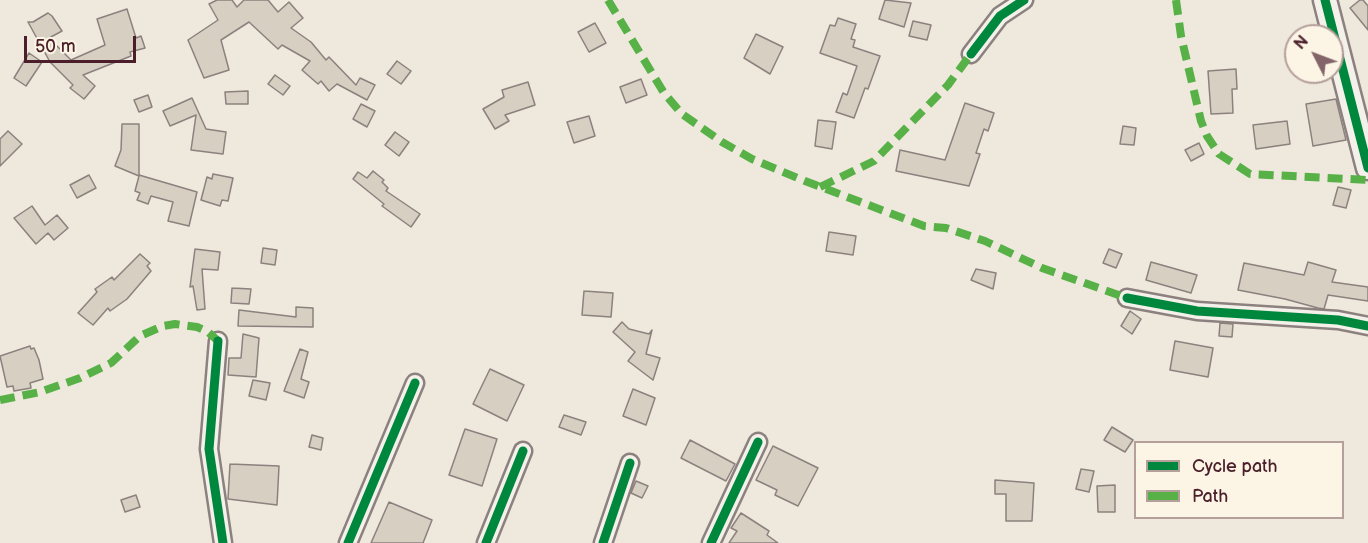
<!DOCTYPE html>
<style>
body{margin:0}
#map{position:relative;width:1368px;height:543px;overflow:hidden;background:#eee8dd;font-family:"Balsamiq Sans",sans-serif}
canvas{display:block}
.legend{position:absolute;left:1134px;top:441px;width:210px;height:78px;box-sizing:border-box;background:#fcf5e5;border:2px solid #b59f9b;margin:0;padding:8px 10px;list-style:none;font-size:18px;color:#4a1f2b}
.legend li{display:flex;align-items:center;gap:12px;height:30px}
.legend b{width:30px;border:2px solid #b59f9b}
.north{position:absolute;left:1284px;top:24px;width:60px;height:60px;box-sizing:border-box;background:#fcf5e5;border:2px solid #b59f9b;border-radius:50%;rotate:312deg;font-size:16px;font-weight:700;line-height:24px;text-align:center;color:#4a1f2b}
.north::after{content:'';display:block;margin:auto;width:21px;height:27px;background:#836569;clip-path:polygon(50% 0,100% 100%,50% 72%,0 100%)}
.scale{position:absolute;left:24px;top:36px;width:112px;height:27px;box-sizing:border-box;border:3px solid #4a1f2b;border-top:0;padding-left:8px;font-size:18px;line-height:21px;white-space:nowrap;color:#4a1f2b;-webkit-text-stroke:4px #fcf5e5;paint-order:stroke}
</style>
<div id="map">
<canvas width="1368" height="543"></canvas>
<ul class="legend">
<li><b style="height:8px;background:#00873e"></b>Cycle path</li>
<li><b style="height:8px;background:#57b146"></b>Path</li>
</ul>
<div class="north">N</div>
<div class="scale">50 m</div>
</div>
<script>
const g = document.querySelector('canvas').getContext('2d');
g.lineJoin = 'round';
function fill(path, color) { g.fillStyle = color; g.fill(path, 'evenodd'); }
const toPath = rows => new Path2D(rows.map(r => 'M' + r).join(''));
function strokePath(path, color, width, dash) { g.strokeStyle = color; g.lineWidth = width; g.lineCap = dash ? 'butt' : 'round'; g.setLineDash(dash || []); g.stroke(path); }
const building = toPath([
 [217,0,232,0,237,7,244,0,268,0,278,12,289,2,303,18,291,28,311,42,326,60,329,57,356,85,360,78,375,85,367,100,337,84,329,91,321,81,318,84,302,70,310,61,282,45,278,49,249,22,221,40,229,70,204,78,188,40,218,20,209,4,217,0],
 [885,0,911,3,904,27,879,19,885,0],
 [1360,0,1363,0,1368,6,1368,30,1350,8,1360,0],
 [127,9,136,38,141,36,145,48,130,52,131,56,83,75,95,86,84,99,70,88,73,85,50,62,28,22,33,22,48,13,52,16,62,31,49,38,71,60,105,45,97,19,127,9],
 [838,18,856,24,851,39,855,40,853,47,880,56,868,89,865,88,854,118,836,112,843,93,847,95,857,66,820,53,830,25,835,26,838,18],
 [913,21,931,25,927,40,909,36,913,21],
 [595,23,606,43,589,52,578,32,595,23],
 [756,34,783,47,770,74,744,58,756,34],
 [29,53,42,62,26,86,14,78,29,53],
 [397,61,411,71,401,84,387,74,397,61],
 [1236,69,1237,89,1232,89,1233,113,1211,114,1208,71,1236,69],
 [275,75,290,86,283,95,268,84,275,75],
 [641,79,647,95,626,103,620,87,641,79],
 [528,82,535,105,505,115,509,121,495,129,483,109,504,97,502,90,528,82],
 [248,91,248,104,226,104,225,92,248,91],
 [148,95,152,107,139,112,134,100,148,95],
 [192,98,206,129,226,132,223,154,191,150,196,115,170,126,163,111,192,98],
 [1336,99,1346,140,1313,146,1306,104,1336,99],
 [965,103,994,113,988,131,984,129,976,153,980,154,969,186,896,171,900,150,945,160,965,103],
 [361,104,375,111,367,127,353,119,361,104],
 [589,116,595,136,574,143,567,122,589,116],
 [818,120,836,122,832,149,815,146,818,120],
 [1287,121,1290,144,1256,149,1253,125,1287,121],
 [122,124,139,124,139,175,197,192,189,226,168,221,173,202,151,196,148,204,137,200,140,193,135,191,139,176,115,166,121,150,122,124],
 [1123,126,1136,128,1134,145,1120,144,1123,126],
 [8,131,22,144,0,166,0,139,8,131],
 [395,132,409,142,399,156,385,145,395,132],
 [1199,143,1204,154,1191,161,1185,150,1199,143],
 [373,171,384,180,382,182,388,188,386,191,420,214,411,227,382,206,384,204,353,179,358,172,367,178,373,171],
 [213,174,233,178,228,201,222,200,220,206,201,200,207,177,212,179,213,174],
 [89,175,96,188,77,198,70,185,89,175],
 [1338,187,1351,190,1346,208,1333,205,1338,187],
 [32,206,45,225,57,215,68,228,54,240,48,233,36,244,14,218,32,206],
 [829,232,856,236,853,255,826,251,829,232],
 [263,248,277,250,275,265,261,263,263,248],
 [195,249,220,252,218,270,202,269,205,309,197,310,193,286,190,287,195,249],
 [1109,249,1122,254,1116,268,1103,263,1109,249],
 [140,254,150,263,147,266,151,271,127,299,110,311,108,308,93,325,78,313,97,292,95,289,112,277,114,280,140,254],
 [1151,262,1197,275,1191,293,1146,280,1151,262],
 [1308,262,1336,270,1332,282,1368,287,1368,301,1328,295,1324,309,1318,308,1285,299,1238,290,1244,263,1304,275,1308,262],
 [976,269,996,273,993,289,971,280,976,269],
 [232,288,251,289,249,304,231,303,232,288],
 [584,291,613,293,611,317,582,315,584,291],
 [296,307,313,308,313,327,238,326,239,310,296,317,296,307],
 [1130,311,1141,319,1132,334,1121,326,1130,311],
 [622,322,629,329,649,334,652,330,646,354,660,358,653,380,628,361,635,352,613,332,622,322],
 [1220,323,1233,324,1232,337,1219,336,1220,323],
 [243,334,259,338,256,377,228,375,229,358,241,358,243,334],
 [1175,341,1213,348,1208,377,1170,370,1175,341],
 [30,346,31,349,34,348,39,360,43,379,30,383,31,388,14,391,13,386,7,387,0,356,30,346],
 [300,349,308,352,301,379,309,382,304,398,284,391,300,349],
 [490,369,524,385,507,421,473,404,490,369],
 [253,380,270,383,266,400,249,396,253,380],
 [633,389,655,398,646,425,623,416,633,389],
 [564,415,586,422,581,435,559,427,564,415],
 [1112,427,1133,440,1125,452,1104,440,1112,427],
 [465,429,497,439,482,486,449,475,465,429],
 [312,435,323,438,321,450,309,447,312,435],
 [690,440,735,464,726,481,681,458,690,440],
 [773,446,818,468,798,506,775,495,777,490,756,480,773,446],
 [230,464,279,466,277,505,228,499,230,464],
 [1081,469,1094,471,1089,492,1076,489,1081,469],
 [995,480,1034,483,1032,521,1006,521,1006,494,995,494,995,480],
 [636,481,648,486,642,498,631,493,636,481],
 [1115,485,1115,512,1098,512,1097,486,1115,485],
 [136,495,140,507,125,512,121,500,136,495],
 [389,502,432,520,423,543,371,543,389,502],
 [741,513,769,531,767,535,778,543,729,543,737,531,731,528,741,513]
]);
fill(building, '#d7d0c2');
strokePath(building, '#8c817e', 1.5);
const street = toPath([
 [971,54,1000,16,1024,0],
 [1127,298,1197,311,1338,320,1368,326],
 [218,341,209,449,223,543],
 [348,543,415,383],
 [486,543,523,451],
 [603,543,630,463],
 [711,543,758,442]
]);
const secondary = toPath([
 [1325,0,1368,168]
]);
strokePath(street, '#8c817e', 21);
strokePath(secondary, '#8c817e', 27);
strokePath(street, '#f4f0ea', 16);
strokePath(secondary, '#f4f0ea', 22);
strokePath(toPath([
 [608,0,664,93,682,114,722,142,752,159,805,181,924,226,946,228,985,241,1042,268,1127,298],
 [1176,0,1181,36,1201,121,1207,136,1219,154,1250,174,1368,180],
 [820,187,874,161,948,85,971,54],
 [0,400,40,392,80,378,111,363,140,336,163,326,175,324,197,327,208,332,218,341]
]), '#57b146', 8, [15, 8]);
strokePath(toPath([
 [1325,0,1368,168],
 [971,54,1000,16,1024,0],
 [1127,298,1197,311,1338,320,1368,326],
 [218,341,209,449,223,543],
 [348,543,415,383],
 [486,543,523,451],
 [603,543,630,463],
 [711,543,758,442]
]), '#00873e', 9);
</script>
